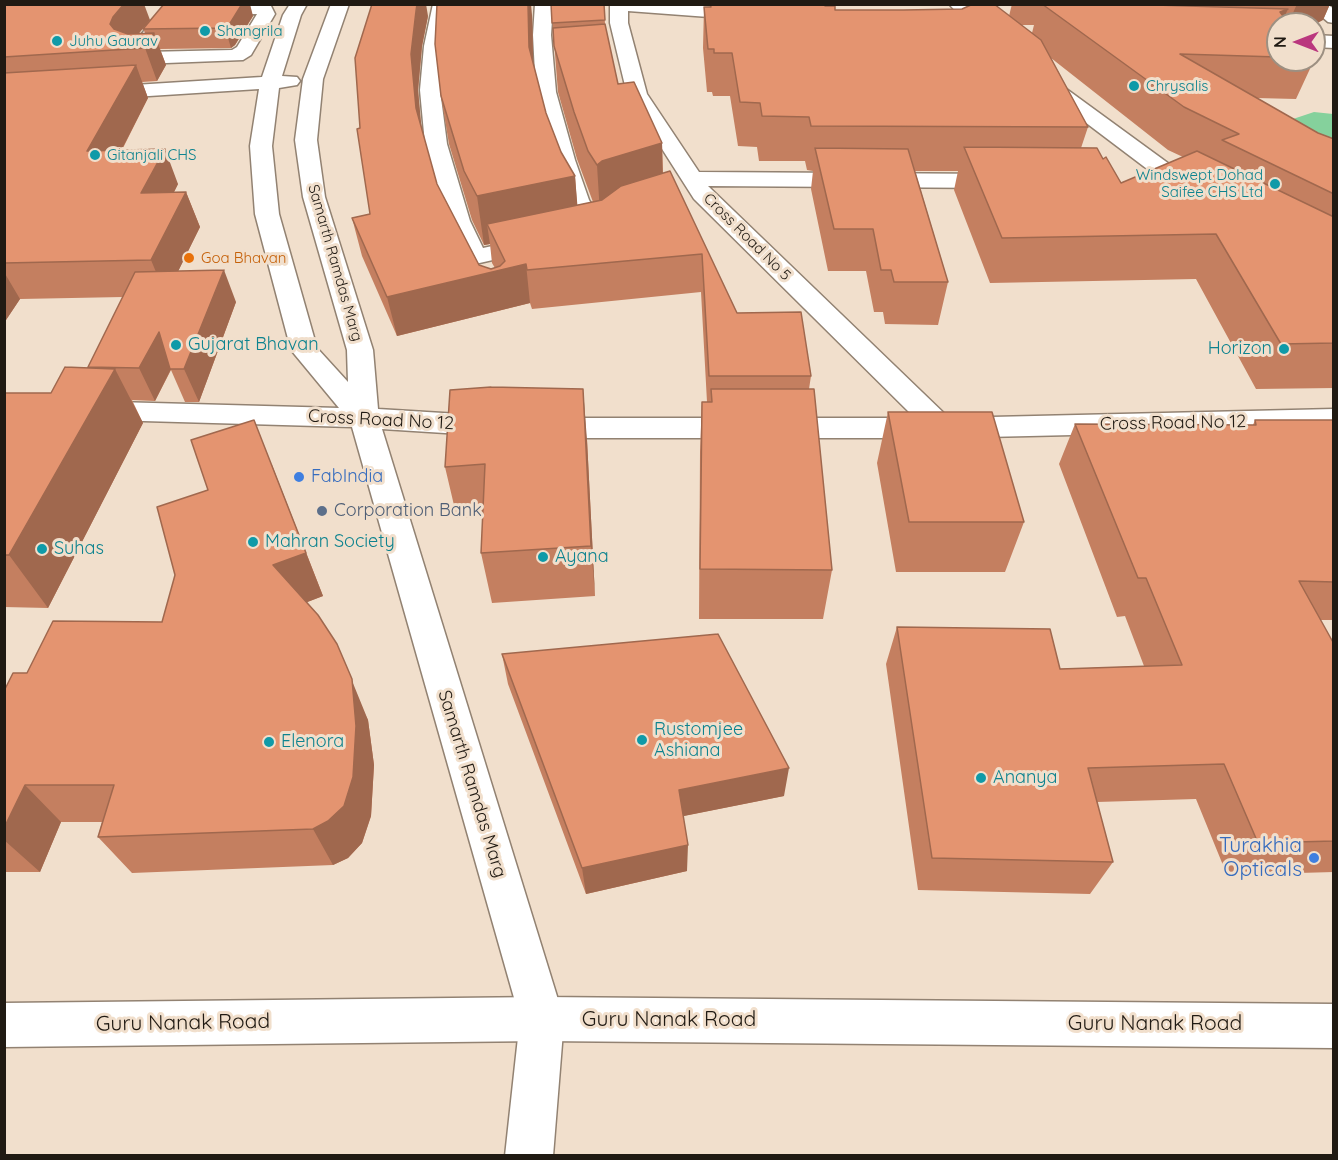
<!DOCTYPE html>
<style>
body{margin:0}
#map{position:relative;width:1338px;height:1160px;overflow:hidden;background:#f1dfcc;font-family:Quicksand,sans-serif}
canvas{display:block}
.frame{position:absolute;inset:0;border:6px solid #201a13;pointer-events:none}
.north{position:absolute;left:1266px;top:12px;width:60px;height:60px;box-sizing:border-box;background:#f1dfcc;border:2px solid #9d9082;border-radius:50%;rotate:270deg;font-size:16px;font-weight:700;line-height:24px;text-align:center;color:#201a13}
.north::after{content:'';display:block;margin:auto;width:21px;height:27px;background:#ba377e;clip-path:polygon(50% 0,100% 100%,50% 72%,0 100%)}
</style>
<div id="map">
<canvas width="1338" height="1160"></canvas>
<div class="frame"></div>
<div class="north">N</div>
</div>
<script>
const g = document.querySelector('canvas').getContext('2d');
g.lineJoin = 'round';
function fill(path, color) { g.fillStyle = color; g.fill(path, 'evenodd'); }
const toPath = rows => new Path2D(rows.map(r => 'M' + r).join(''));
function strokePath(path, color, width, dash) { g.strokeStyle = color; g.lineWidth = width; g.lineCap = dash ? 'butt' : 'round'; g.setLineDash(dash || []); g.stroke(path); }
function label(font, color, halo, rows, align = 'center') {
  g.font = font + ' Quicksand,sans-serif'; g.lineWidth = 6; g.setLineDash([]); g.textBaseline = 'middle'; g.strokeStyle = halo; g.fillStyle = color; for (const [text, x, y, turn = 0] of rows) {
    g.save(); g.translate(x, y); g.rotate((+turn || 0) * Math.PI / 180); g.textAlign = isNaN(turn) ? turn : align; if (halo) g.strokeText(text, 0, 0); g.fillText(text, 0, 0); g.restore();
  }
}
fill(toPath([
 [1314,112,1333,114,1333,175,1254,132]
]), '#85d19c');
const minor = toPath([
 [264,4,271,6,275,14,251,55,243,60,141,64,127,59,125,55,164,6,264,4],
 [257,14,237,47,232,50,146,52,175,15,257,14],
 [290,4,307,4,301,15,282,76,297,77,300,81,297,85,279,88,272,146,279,214,317,348,348,382,347,350,303,197,295,140,303,79,331,4,349,4,323,79,317,140,325,197,373,350,378,409,492,416,502,419,506,426,502,433,492,436,382,429,564,1019,553,1156,505,1156,520,1019,352,427,4,417,4,399,339,408,291,350,255,214,250,146,259,89,102,99,95,97,92,93,95,89,102,87,262,77,283,15,290,4],
 [433,4,451,4,442,46,440,90,447,144,470,221,483,248,534,237,542,239,546,244,542,249,475,264,466,262,446,221,425,144,420,90,424,46,433,4],
 [535,4,553,4,551,35,556,92,575,160,589,200,608,231,604,236,596,238,588,236,584,231,567,200,553,160,536,92,533,35,535,4],
 [610,4,682,4,749,10,755,11,758,15,755,19,749,20,628,11,628,23,647,94,699,172,1000,174,1008,176,1011,181,1008,186,1000,188,708,186,949,418,1334,409,1334,429,942,438,540,438,530,435,526,428,530,421,540,418,915,418,694,199,627,94,610,23,610,4],
 [949,4,968,4,999,35,1001,39,999,43,985,43,949,4],
 [1307,4,1327,4,1334,9,1334,23,1328,22,1307,4],
 [1314,35,1334,36,1334,48,1314,47,1314,35],
 [1043,75,1050,77,1187,177,1204,186,1207,191,1204,196,1196,198,1188,196,1171,187,1036,85,1033,81,1036,77,1043,75]
]);
const secondary = toPath([
 [542,997,1334,1004,1334,1048,542,1041,4,1047,4,1003,542,997]
]);
strokePath(minor, '#928272', 3);
strokePath(secondary, '#928272', 3);
fill(minor, '#fff');
fill(secondary, '#fff');
fill(toPath([
 [4,4,150,20,139,33,145,33,143,29,253,16,235,45,231,48,160,49,166,65,157,81,142,82,148,98,122,150,178,184,174,192,186,192,200,227,178,271,236,302,199,402,185,402,171,370,155,401,132,400,143,423,48,608,4,607,4,393,51,393,89,368,88,367,123,297,20,299,4,323],
 [551,4,604,4,605,24,618,84,662,143,663,173,737,313,811,376,809,389,832,570,823,619,699,619,700,452,702,402,707,402,701,292,532,309,530,303,397,336,362,256,352,218,370,214,360,128,428,16,422,46,418,90,421,127,437,184,479,265,491,269,495,268,492,263,490,244,484,245,472,220,449,144,441,96,532,15,533,62,546,113,561,152,575,176,577,205,593,202,577,159,558,92],
 [1012,4,1330,4,1323,20,1278,24,1278,60,1314,60,1314,57,1315,58,1296,99,1256,98,1318,133,1334,139,1334,388,1256,389,1196,279,990,283,954,190,958,171,915,171,948,282,938,325,885,324,883,312,874,312,866,271,828,271,811,189,813,171,807,170,805,161,759,161,757,147,738,146,730,96,713,96,712,92,707,92,703,48,704,7,825,6,835,10,1009,16],
 [1021,25,1034,25,1032,33],
 [1051,58,1168,150,1183,157,1121,183,1103,159,1081,148,1088,127],
 [888,412,1024,522,1005,572,896,572,877,463],
 [1255,420,1334,420,1334,620,1320,620,1334,644,1334,872,1227,875,1196,799,1097,802,1113,862,1090,894,918,890,886,664,897,627,1060,669,1144,666,1125,616,1117,617,1059,464,1075,424,1253,425],
 [587,440,595,596,492,603,481,553,483,516,457,518,445,467],
 [272,465,323,596,307,602,368,720,374,765,371,816,362,843,348,858,333,865,132,873,98,837,102,822,61,822,40,872,4,872,4,691,27,673,162,622,208,490],
 [502,654,784,796,683,816,687,871,586,894,508,684]
]), '#c47f60');
fill(toPath([
 [124,4,144,4,150,20,125,50,110,24,113,17],
 [242,4,250,4,253,16,235,45,231,48,225,28],
 [417,4,426,4,428,16,422,46,418,90,423,144,416,108,411,54,416,11],
 [528,4,531,4,532,15,534,93,529,47],
 [1297,4,1330,4,1323,20,1314,25,1314,24,1288,24],
 [1288,9,1281,24,1280,12],
 [154,33,166,65,157,81,145,48],
 [136,65,148,98,103,186,87,151],
 [662,143,663,192,600,214,597,165,602,161],
 [165,149,178,184,156,228,141,193],
 [575,176,579,225,487,224,490,244,484,245,477,196],
 [186,192,200,227,166,296,151,260],
 [526,264,530,303,397,336,387,297],
 [224,270,236,302,199,402,184,369],
 [4,272,20,299,4,323],
 [159,332,173,365,155,401,139,368],
 [115,369,143,423,48,608,9,555],
 [583,389,587,440,595,596,591,546],
 [254,420,323,596,292,608,273,565],
 [337,644,368,720,374,765,371,816,362,843,348,858,333,865,313,829],
 [789,768,784,796,679,817,679,790],
 [25,785,61,822,40,872,4,840,4,828],
 [688,845,687,871,586,894,582,868]
]), '#a0684e');
const building = toPath([
 [4,4,124,4,113,17,110,24,114,29,128,34,154,33,145,48,4,57,4,4],
 [164,4,242,4,229,25,225,28,143,29,164,4],
 [372,4,417,4,416,11,411,54,416,108,437,184,479,265,491,269,500,266,505,261,487,224,602,200,621,186,670,171,737,313,801,312,811,376,709,376,702,254,527,270,526,264,387,297,352,218,370,214,357,129,360,128,355,58,372,4],
 [437,4,528,4,529,47,546,113,561,152,575,176,477,196,464,171,441,96,435,44,437,4],
 [551,4,604,4,605,20,552,23,551,4],
 [710,4,825,4,825,6,835,6,835,10,903,10,962,9,973,4,994,4,1041,40,1088,127,811,126,809,117,762,116,760,103,740,102,732,53,714,53,714,49,708,49,704,7,711,7,710,4],
 [1042,4,1121,4,1288,9,1280,12,1289,24,1278,24,1278,57,1180,54,1318,133,1334,139,1334,194,1222,140,1239,134,1184,107,1042,4],
 [605,24,618,84,634,82,662,143,602,161,597,165,588,151,574,112,554,46,553,28,605,24],
 [136,65,87,151,165,149,141,193,186,192,151,260,4,263,4,73,136,65],
 [964,147,1097,148,1103,159,1106,157,1121,183,1197,151,1334,217,1334,343,1281,344,1216,234,1002,238,964,147],
 [815,148,908,149,948,282,894,282,891,270,881,270,873,229,834,229,815,148],
 [224,270,184,369,170,369,159,332,139,368,88,367,135,272,224,270],
 [65,367,115,369,9,555,4,555,4,393,51,393,65,367],
 [491,387,583,389,591,546,481,553,485,464,445,467,450,390,491,387],
 [711,389,814,389,832,570,700,569,702,402,712,402,711,389],
 [888,412,992,412,1024,522,909,522,888,412],
 [254,420,306,553,273,565,318,615,337,644,352,679,356,726,353,777,344,806,328,821,313,829,98,837,114,785,25,785,4,828,4,691,13,673,27,673,53,621,162,622,175,575,157,507,208,490,191,440,254,420],
 [1255,420,1334,420,1334,582,1299,581,1334,644,1334,841,1258,843,1224,764,1088,768,1113,862,932,858,897,627,1050,629,1060,669,1182,665,1146,578,1138,578,1075,424,1256,425,1255,420],
 [718,634,789,768,679,790,688,845,582,868,502,654,718,634]
]);
fill(building, '#e49470');
strokePath(building, '#a0684e', 1.5);
for (const [x, y, r, color] of [
 [205,31,6,"#0f9aa8"],
 [57,41,6,"#0f9aa8"],
 [1134,86,6,"#0f9aa8"],
 [95,155,6,"#0f9aa8"],
 [1275,184,6,"#0f9aa8"],
 [189,258,6,"#e8710a"],
 [176,345,6,"#0f9aa8"],
 [1284,349,6,"#0f9aa8"],
 [299,477,6,"#3f7fe0"],
 [322,511,6,"#5c6f8a"],
 [253,542,6,"#0f9aa8"],
 [42,549,6,"#0f9aa8"],
 [543,557,6,"#0f9aa8"],
 [642,740,6,"#0f9aa8"],
 [269,742,6,"#0f9aa8"],
 [981,778,6,"#0f9aa8"],
 [1314,858,6,"#3f7fe0"]
]) { const dot = new Path2D(); dot.arc(x, y, r, 0, 2 * Math.PI); g.fillStyle = color; g.fill(dot); strokePath(dot, '#f1dfcc', 2); }
label('15px', '#0d838f', '#f1dfcc', [
 ["Shangrila",217,31],
 ["Juhu Gaurav",69,41],
 ["Chrysalis",1146,86],
 ["Gitanjali CHS",107,155],
 ["Windswept Dohad",1263,175,"right"],
 ["Saifee CHS Ltd",1263,192,"right"]
], 'left');
label('15px', '#201a13', '#f1dfcc', [
 ["Cross Road No 5",747,237,45],
 ["Samarth Ramdas Marg",335,263,74]
]);
label('15px', '#c56008', '#f1dfcc', [
 ["Goa Bhavan",201,258]
], 'left');
label('18px', '#0d838f', '#f1dfcc', [
 ["Gujarat Bhavan",188,345],
 ["Horizon",1272,349,"right"],
 ["Mahran Society",265,542],
 ["Suhas",54,549],
 ["Ayana",555,557],
 ["Rustomjee",654,730],
 ["Ashiana",654,751],
 ["Elenora",281,742],
 ["Ananya",993,778]
], 'left');
label('18px', '#201a13', '#f1dfcc', [
 ["Cross Road No 12",381,420,3],
 ["Cross Road No 12",1173,423,-1],
 ["Samarth Ramdas Marg",472,784,73]
]);
label('18px', '#366cbe', '#f1dfcc', [
 ["FabIndia",311,477]
], 'left');
label('18px', '#4e5e75', '#f1dfcc', [
 ["Corporation Bank",334,511]
], 'left');
label('21px', '#366cbe', '#f1dfcc', [
 ["Turakhia",1302,846],
 ["Opticals",1302,870]
], 'right');
label('21px', '#201a13', '#f1dfcc', [
 ["Guru Nanak Road",669,1020],
 ["Guru Nanak Road",183,1023,-1],
 ["Guru Nanak Road",1155,1024]
]);
</script>
